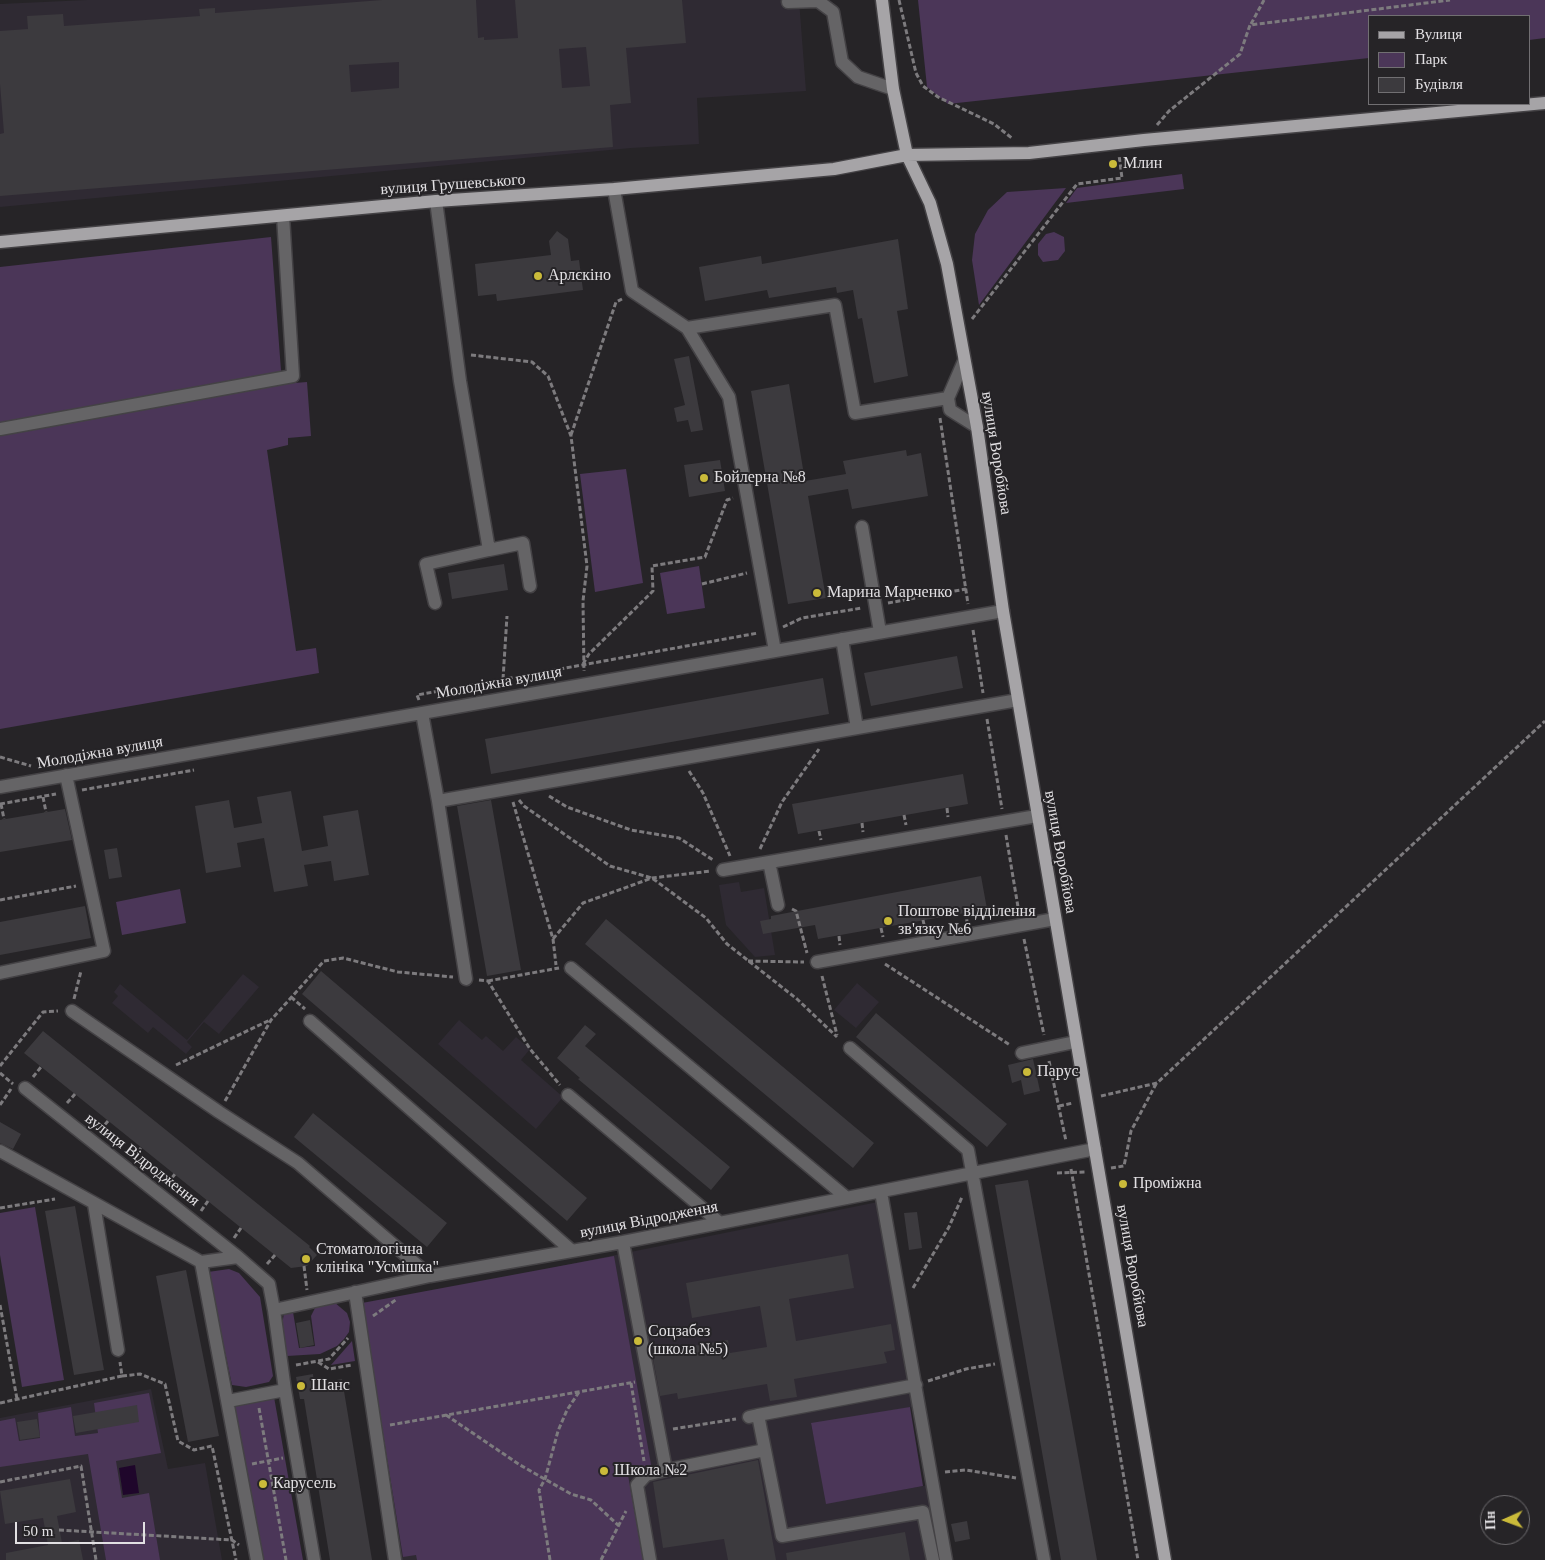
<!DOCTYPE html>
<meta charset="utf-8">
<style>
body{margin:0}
#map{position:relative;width:1545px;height:1560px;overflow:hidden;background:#262427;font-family:Georgia,serif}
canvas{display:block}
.legend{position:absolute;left:1368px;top:15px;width:162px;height:90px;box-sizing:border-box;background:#262427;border:1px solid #716f72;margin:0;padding:6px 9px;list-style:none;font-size:15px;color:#e2e0e3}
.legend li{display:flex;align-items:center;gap:10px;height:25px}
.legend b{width:25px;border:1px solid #716f72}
.north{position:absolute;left:1480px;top:1495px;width:50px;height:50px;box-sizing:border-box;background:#262427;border:1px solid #716f72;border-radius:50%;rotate:268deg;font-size:14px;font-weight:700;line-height:20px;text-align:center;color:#e2e0e3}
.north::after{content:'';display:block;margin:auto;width:18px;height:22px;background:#caba3a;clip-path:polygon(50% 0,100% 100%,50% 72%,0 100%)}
.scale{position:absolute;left:15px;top:1522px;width:130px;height:22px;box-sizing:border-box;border:2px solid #e2e0e3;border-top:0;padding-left:6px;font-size:15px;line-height:18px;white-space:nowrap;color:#e2e0e3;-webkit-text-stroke:4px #262427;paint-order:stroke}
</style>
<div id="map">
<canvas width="1545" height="1560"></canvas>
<ul class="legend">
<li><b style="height:6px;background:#a6a4a7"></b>Вулиця</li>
<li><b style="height:14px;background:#4b3658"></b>Парк</li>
<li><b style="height:14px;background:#3c3a3e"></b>Будівля</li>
</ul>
<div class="north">Пн</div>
<div class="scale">50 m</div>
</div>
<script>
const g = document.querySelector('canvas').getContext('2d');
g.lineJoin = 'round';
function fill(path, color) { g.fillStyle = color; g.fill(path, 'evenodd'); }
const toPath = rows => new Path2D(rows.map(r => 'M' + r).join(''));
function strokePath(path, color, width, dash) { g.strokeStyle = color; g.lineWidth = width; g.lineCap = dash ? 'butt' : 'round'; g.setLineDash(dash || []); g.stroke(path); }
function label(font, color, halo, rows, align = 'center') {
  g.font = font + ' Georgia,serif'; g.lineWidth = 4; g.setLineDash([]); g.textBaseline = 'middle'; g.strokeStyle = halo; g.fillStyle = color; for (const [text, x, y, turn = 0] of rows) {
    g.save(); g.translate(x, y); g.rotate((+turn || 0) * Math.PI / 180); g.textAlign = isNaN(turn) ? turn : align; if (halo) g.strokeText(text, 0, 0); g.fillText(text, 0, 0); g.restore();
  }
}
fill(toPath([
 [87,0,799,0,806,91,697,98,699,144,631,148,0,207,0,4],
 [739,882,741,892,764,888,775,955,755,957,726,925,719,885],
 [243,974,259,987,219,1034,204,1022,187,1042,192,1047,186,1054,153,1027,148,1033,112,1003,118,996,114,992,120,984,187,1040],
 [857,983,879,1002,856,1028,834,1010],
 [459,1020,482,1040,486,1036,503,1051,516,1037,530,1049,521,1060,563,1097,536,1129,438,1044],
 [878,1202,913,1407,811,1424,827,1503,929,1485,941,1560,401,1560,384,1439,618,1398,368,1305],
 [151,1389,168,1469,205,1463,222,1560,0,1560,0,1418]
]), '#2f2a33');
fill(toPath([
 [918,0,1545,0,1545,38,1529,40,1529,16,1369,16,1369,58,948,104,927,87],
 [1182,174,1184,189,1066,203,1077,188],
 [1066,188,979,305,972,260,975,234,988,210,1007,192],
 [1054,232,1064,237,1065,251,1058,260,1043,262,1038,255,1038,244,1046,234],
 [271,237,282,384,307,382,311,436,288,438,288,445,267,450,296,651,316,648,319,673,0,729,0,267],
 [626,469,643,583,595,592,580,474],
 [699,566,705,608,667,614,660,573],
 [180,889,186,923,122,935,116,902],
 [35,1207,64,1380,22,1387,0,1255,0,1213],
 [614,1256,652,1470,628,1475,643,1560,417,1560,416,1555,403,1557,362,1303],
 [229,1269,239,1273,260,1297,273,1376,269,1382,246,1387,232,1385,208,1272],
 [334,1302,347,1313,350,1322,349,1332,344,1339,337,1346,320,1354,287,1356,282,1325,284,1313,293,1312,299,1348,315,1346,311,1316,315,1308,324,1303],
 [352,1341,355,1361,331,1365],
 [149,1393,161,1453,116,1461,122,1498,149,1493,160,1560,106,1560,88,1454,0,1467,0,1421,15,1418,19,1441,40,1438,38,1413,71,1407,75,1436,98,1433,94,1403],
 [274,1397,303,1560,261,1560,233,1404],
 [910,1407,923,1486,826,1504,811,1423]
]), '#4b3658');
fill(toPath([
 [135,1465,139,1493,123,1495,119,1468]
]), '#1f062b');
fill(toPath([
 [382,0,476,0,478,38,484,37,484,40,518,38,515,0,682,0,686,43,626,48,631,103,610,105,613,147,0,196,0,134,4,133,0,84,0,31,28,29,27,16,63,14,64,26,200,16,199,9,215,8,215,13],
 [586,47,590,86,562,88,559,49],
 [399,62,399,88,351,92,349,65],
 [557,231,568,239,571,261,579,260,583,290,497,301,496,294,478,296,475,264,551,255,549,241],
 [898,239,908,309,897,311,908,376,874,383,862,318,858,319,853,290,837,293,836,287,769,298,767,290,705,301,699,267,761,256,762,264],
 [689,356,703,430,691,432,688,420,677,422,674,408,685,405,674,359],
 [789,384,805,481,846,474,843,461,906,450,907,456,921,453,928,496,852,509,848,489,808,496,826,598,788,604,751,391],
 [720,460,725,491,689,497,684,465],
 [504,564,508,590,452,599,448,573],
 [957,656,963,688,871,706,864,673],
 [823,678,829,714,491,774,485,739],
 [963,774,968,804,798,834,792,804],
 [291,791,302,851,328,846,323,816,358,810,369,875,334,881,331,861,304,865,308,886,274,892,264,838,237,843,241,867,206,873,195,806,229,800,234,828,262,823,257,797],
 [491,800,521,970,487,976,457,806],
 [65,809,72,840,0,852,0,820],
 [117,848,122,877,109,879,104,850],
 [981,876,987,909,818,939,815,925,763,934,760,921,771,919,771,916],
 [85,906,91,938,0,955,0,922],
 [606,919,874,1143,853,1168,585,944],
 [321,971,587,1198,567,1221,302,994],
 [876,1013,1007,1124,987,1147,856,1037],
 [585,1025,596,1034,585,1046,730,1167,711,1190,578,1079,580,1078,557,1058],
 [43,1031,310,1246,309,1247,317,1255,307,1266,291,1268,24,1053],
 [1033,1059,1040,1091,1024,1095,1021,1080,1012,1083,1008,1065],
 [313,1113,447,1223,427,1247,294,1137],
 [0,1122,21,1134,13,1149,0,1143],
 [1028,1180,1097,1560,1061,1560,995,1185],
 [75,1206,104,1370,74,1375,45,1211],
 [917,1212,922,1248,909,1250,904,1213],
 [848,1254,854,1288,789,1299,796,1341,891,1324,895,1350,884,1352,887,1363,794,1379,797,1397,770,1401,767,1384,678,1399,677,1393,660,1396,652,1353,728,1340,730,1353,767,1347,760,1306,692,1318,686,1283],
 [186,1270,219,1436,188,1442,156,1276],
 [310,1320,314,1345,300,1348,296,1323],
 [313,1374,314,1384,342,1379,372,1560,330,1560,304,1399,300,1399,296,1377],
 [137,1405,139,1422,76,1433,73,1416],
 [37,1419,40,1437,20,1440,17,1422],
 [758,1460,776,1560,728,1560,724,1539,663,1548,653,1482],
 [70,1479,76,1512,57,1516,62,1543,79,1540,83,1560,6,1560,6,1553,48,1545,43,1518,5,1524,0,1491],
 [967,1521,970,1539,955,1542,951,1524],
 [905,1532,910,1560,787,1560,786,1553]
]), '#3c3a3e');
const minor = toPath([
 [788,2,818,1,833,12,842,62,858,77,893,89],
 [614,189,632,291,687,328,835,305,855,413,948,398],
 [687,328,729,397,775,651],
 [964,361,948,398,950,410,977,427],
 [0,429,293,376,283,216],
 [862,527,880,632],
 [489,550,523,543,530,586],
 [435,603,426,564,489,550,460,381,436,201],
 [842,639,857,728],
 [422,713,438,801],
 [0,787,1003,611],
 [769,862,778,905],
 [723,870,1037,816],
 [817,962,1055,919],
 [571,968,847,1198],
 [0,973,104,951,66,775],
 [466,979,438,801,1018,700],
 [72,1011,219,1112,298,1163,430,1276],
 [310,1021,572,1251],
 [850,1048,968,1150,1044,1560],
 [1022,1053,1075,1042],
 [25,1088,238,1257],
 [568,1095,720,1223],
 [0,1151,201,1262,238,1257,269,1284,274,1310,430,1276,623,1242,1095,1149],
 [881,1192,946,1560],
 [94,1204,118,1350],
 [623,1242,666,1470,646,1475,637,1485,650,1560],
 [201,1262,257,1560],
 [355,1292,395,1560],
 [274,1310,285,1390,314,1560],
 [228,1401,285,1390],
 [758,1415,916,1385],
 [749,1417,758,1415,782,1536,923,1512,933,1560],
 [666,1470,765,1450]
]);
const major = toPath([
 [882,0,893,89,907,155,930,203,947,264,977,427,1003,611,1165,1560],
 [0,242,436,201,614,189,834,169,907,155,1029,153,1144,140,1545,103]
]);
strokePath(minor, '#444245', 15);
strokePath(major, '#444245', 15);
strokePath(toPath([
 [899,0,916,73,923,86,938,97,994,124,1013,139],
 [1251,24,1264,0],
 [1157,125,1169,111,1240,54,1250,25,1450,0],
 [972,319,1077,184,1122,178,1119,155],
 [471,355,532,362,548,376,571,436,587,566,583,601,584,671],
 [940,418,968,604],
 [571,435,616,302,622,299],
 [702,584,747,573],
 [888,603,966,589],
 [783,627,802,618,862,608],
 [973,630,983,693],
 [583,664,589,654,653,591,652,566,705,557,727,500,733,498],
 [503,679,507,616],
 [419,700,417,695,758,633],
 [987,719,1002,809],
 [0,757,31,766],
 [689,771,703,793,730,856],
 [82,790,194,770],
 [549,796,567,807,631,830,679,838,713,860],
 [43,797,46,812],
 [519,800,524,806,610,866,652,878,706,918,727,944,797,999,837,1037],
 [513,802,553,939,556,965],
 [0,804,56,794],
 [1,804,4,819],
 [947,808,948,817],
 [904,815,906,825],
 [862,823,863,832],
 [819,831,821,840],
 [1006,835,1019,913],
 [760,849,782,802,819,749],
 [0,900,76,886],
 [792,909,796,911,807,953],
 [966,912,967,922],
 [923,920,925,929],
 [881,928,883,937],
 [839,936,840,945],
 [553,939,583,903,652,878,711,871],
 [1024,939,1044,1035],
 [748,961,804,962],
 [885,964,1010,1045],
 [822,976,837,1035],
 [479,980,488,981,530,1049,560,1085],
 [488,981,559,968],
 [291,997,305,1009],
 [74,999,81,971],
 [1049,1061,1066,1141],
 [176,1065,270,1020],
 [0,1066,43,1012,58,1011],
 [0,1073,13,1084],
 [33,1077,41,1067],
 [1101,1096,1157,1083,1545,721],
 [225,1101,271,1020,324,961,343,958,398,972,453,977],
 [67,1103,75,1094],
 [0,1105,11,1089],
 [1059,1106,1073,1103],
 [100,1130,108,1121],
 [134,1157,141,1148],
 [1111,1168,1124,1166,1131,1131,1156,1084],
 [1071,1169,1138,1560],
 [1057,1173,1086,1172],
 [167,1184,175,1174],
 [0,1208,55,1199],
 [201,1211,208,1201],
 [234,1238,241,1228],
 [267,1264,275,1255],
 [304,1266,307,1290],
 [913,1288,949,1227,962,1197],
 [0,1305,17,1399],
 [373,1316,397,1299],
 [318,1362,329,1369,352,1365],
 [296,1365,329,1359,348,1338],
 [122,1376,140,1374,165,1384,178,1441,194,1450,212,1446,236,1560],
 [928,1381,966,1369,995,1364],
 [631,1383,644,1461],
 [0,1403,122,1376,120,1362],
 [259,1408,286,1560],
 [446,1415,520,1465,571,1494,591,1500,619,1526],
 [390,1425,635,1382],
 [673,1429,736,1419],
 [252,1464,283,1458],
 [945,1472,966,1470,1016,1478],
 [0,1482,81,1466,96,1560],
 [59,1530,232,1540,239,1545],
 [550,1560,539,1490,545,1479,558,1431,567,1410,579,1392],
 [601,1560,626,1511]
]), '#7d7b7e', 3, [5, 2.5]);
strokePath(minor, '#656466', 12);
strokePath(major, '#a6a4a7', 12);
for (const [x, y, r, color] of [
 [1113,164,5,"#caba3a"],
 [538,276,5,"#caba3a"],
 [704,478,5,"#caba3a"],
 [817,593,5,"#caba3a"],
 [888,921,5,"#caba3a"],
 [1027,1072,5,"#caba3a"],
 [1123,1184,5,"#caba3a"],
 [306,1259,5,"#caba3a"],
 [638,1341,5,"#caba3a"],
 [301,1386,5,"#caba3a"],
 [604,1471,5,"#caba3a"],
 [263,1484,5,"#caba3a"]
]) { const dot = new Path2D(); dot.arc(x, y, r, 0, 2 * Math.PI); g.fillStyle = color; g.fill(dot); strokePath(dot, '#262427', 2); }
label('16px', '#e2e0e3', '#262427', [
 ["Млин",1123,164],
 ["Арлєкіно",548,276],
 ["Бойлерна №8",714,478],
 ["Марина Марченко",827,593],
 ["Поштове відділення",898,912],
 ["зв'язку №6",898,930],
 ["Парус",1037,1072],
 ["Проміжна",1133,1184],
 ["Стоматологічна",316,1250],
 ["клініка \"Усмішка\"",316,1268],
 ["Соцзабез",648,1332],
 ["(школа №5)",648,1350],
 ["Шанс",311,1386],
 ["Школа №2",614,1471],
 ["Карусель",273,1484]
], 'left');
label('16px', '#e2e0e3', '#262427', [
 ["вулиця Грушевського",453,185,-4],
 ["вулиця Воробйова",996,453,81],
 ["Молодіжна вулиця",499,683,-10],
 ["Молодіжна вулиця",100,753,-10],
 ["вулиця Воробйова",1060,852,80],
 ["вулиця Відродження",142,1160,38],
 ["вулиця Відродження",649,1220,-11],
 ["вулиця Воробйова",1132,1266,80]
]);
</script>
